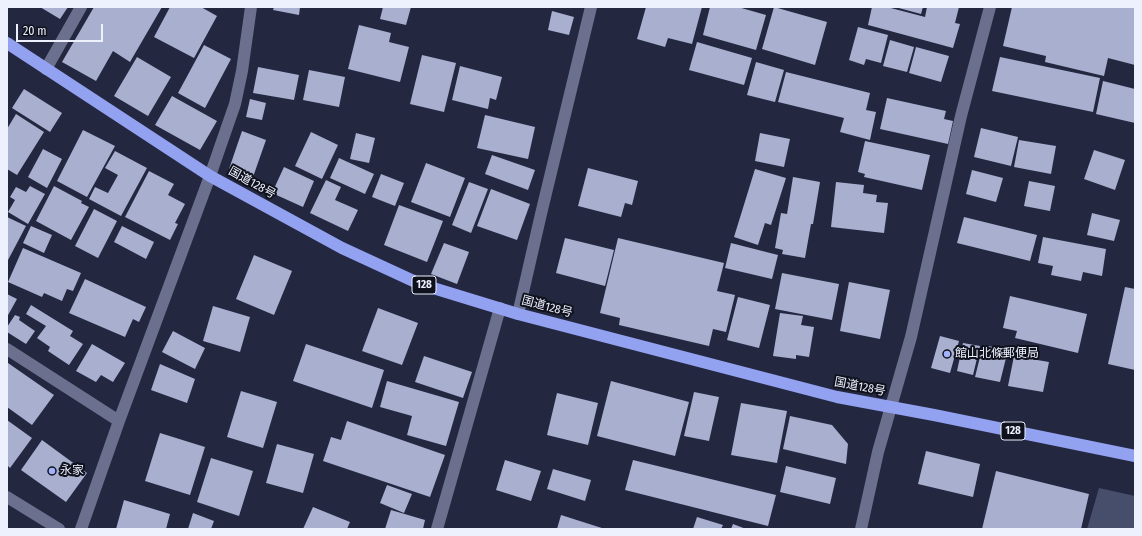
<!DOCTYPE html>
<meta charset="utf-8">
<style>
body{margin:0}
#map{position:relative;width:1142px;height:536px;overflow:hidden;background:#232840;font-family:"Fira Sans Condensed",sans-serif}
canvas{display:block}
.frame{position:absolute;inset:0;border:8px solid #edf1fe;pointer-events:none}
.scale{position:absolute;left:16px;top:24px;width:87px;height:18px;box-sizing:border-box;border:2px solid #edf1fe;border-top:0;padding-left:5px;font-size:12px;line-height:14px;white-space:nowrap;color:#edf1fe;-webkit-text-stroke:3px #0f121d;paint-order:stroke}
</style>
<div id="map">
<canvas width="1142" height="536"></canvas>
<div class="frame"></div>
<div class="scale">20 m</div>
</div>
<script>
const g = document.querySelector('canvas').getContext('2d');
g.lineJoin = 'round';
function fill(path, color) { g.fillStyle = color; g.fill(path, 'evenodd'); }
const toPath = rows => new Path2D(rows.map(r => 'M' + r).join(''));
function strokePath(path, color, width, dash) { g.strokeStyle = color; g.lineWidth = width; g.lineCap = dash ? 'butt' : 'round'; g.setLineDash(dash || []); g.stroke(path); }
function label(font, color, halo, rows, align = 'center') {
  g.font = font + ' "Fira Sans Condensed","Noto Sans JP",sans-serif'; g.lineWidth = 4; g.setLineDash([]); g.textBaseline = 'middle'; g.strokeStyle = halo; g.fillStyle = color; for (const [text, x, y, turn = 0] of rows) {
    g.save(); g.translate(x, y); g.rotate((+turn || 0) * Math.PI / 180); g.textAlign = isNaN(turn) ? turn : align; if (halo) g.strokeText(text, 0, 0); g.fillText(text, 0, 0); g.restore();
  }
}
fill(toPath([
 [1099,488,1135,496,1135,529,1087,529]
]), '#474e6c');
fill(toPath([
 [40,7,68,7,60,19],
 [94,7,162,7,130,62,113,51,96,81,62,62],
 [170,7,201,7,217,16,194,58,154,37],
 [274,7,300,7,299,15,273,10],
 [383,7,411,7,406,25,380,19],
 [646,7,702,7,692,44,668,38,665,47,637,39],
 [710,7,738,7,766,15,756,50,703,35],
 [774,7,827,22,815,65,762,49],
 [872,7,887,7,925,17,927,7,959,7,955,23,960,24,953,48,868,25],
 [895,7,923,7,921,14],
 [1012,7,1135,7,1135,65,1108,58,1104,76,1045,62,1046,56,1003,46],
 [552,11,574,17,569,35,548,30],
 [359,25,391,33,389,42,409,47,400,82,348,69],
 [858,27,888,35,881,63,866,59,864,65,849,60],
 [890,40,914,47,907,72,883,66],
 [697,42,752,58,744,85,689,70],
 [204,45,231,59,205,108,178,93],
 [916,47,949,56,941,82,909,73],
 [422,55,456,63,444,112,410,104],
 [137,57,171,77,148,116,114,96],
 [1000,57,1100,78,1093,112,992,91],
 [756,62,784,70,775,102,747,95],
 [460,66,502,77,496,100,490,98,488,109,452,100],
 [258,67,299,75,294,100,253,93],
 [309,70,345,77,339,107,303,100],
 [786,72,870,93,866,110,876,112,870,140,840,132,844,118,778,102],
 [1103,81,1135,89,1135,123,1096,114],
 [24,89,62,113,50,132,12,108],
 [172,96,217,121,200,150,155,125],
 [887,98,946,111,944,119,953,121,948,144,880,129],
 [250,99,266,103,262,120,246,117],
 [16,114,44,132,17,175,7,169,7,129],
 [485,115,535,127,528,159,477,148],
 [981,128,1018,137,1011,166,974,157],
 [83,130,115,146,87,197,57,181],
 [242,131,266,140,253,177,229,169],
 [311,132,338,145,322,179,295,166],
 [356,133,375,138,369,163,350,159],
 [760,133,790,139,784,167,755,161],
 [1019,140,1056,146,1051,174,1014,167],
 [865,141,930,155,922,190,864,177,865,174,858,172],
 [43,149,62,159,47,188,28,177],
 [1094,150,1125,160,1115,190,1084,179],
 [115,151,147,168,121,216,89,199,95,187,108,193,118,175,105,168],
 [492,155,535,170,528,190,485,174],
 [339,158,374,174,365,194,330,178],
 [426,163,465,178,450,217,411,202],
 [284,167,314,181,303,207,272,193],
 [588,168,638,181,632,205,625,203,621,217,578,206],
 [755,169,786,178,771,225,765,223,758,245,734,237],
 [972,170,1003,178,996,202,966,194],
 [149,171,174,184,168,195,185,204,175,223,178,224,170,240,125,217],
 [381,174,404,183,395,206,372,197],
 [793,177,820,182,813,224,811,224,805,258,782,254,783,250,775,248,781,213,787,214],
 [326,180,341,187,335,200,358,210,348,231,310,213],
 [1029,181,1055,186,1050,211,1024,206],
 [469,182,488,189,471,233,452,225],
 [836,182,864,185,863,193,877,195,876,202,888,203,884,233,831,227],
 [30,186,45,194,28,224,8,212,15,200,10,197,16,187,26,192],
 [54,186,82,201,81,203,89,207,71,240,36,221],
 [491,189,530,204,517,240,477,226],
 [399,205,443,221,427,262,384,245],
 [94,209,117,221,98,258,75,246],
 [1092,213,1120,220,1114,241,1087,235],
 [7,217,26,226,7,262],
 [964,217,1037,235,1030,261,957,243],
 [31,226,52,235,44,253,23,243],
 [122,226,154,242,146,259,114,242],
 [1043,237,1106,249,1102,276,1083,272,1081,281,1051,275,1053,266,1038,263],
 [565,238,614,250,605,286,556,273],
 [618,238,724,263,717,291,735,295,726,332,713,329,709,346,619,325,620,318,600,313],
 [444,243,469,252,457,284,431,274],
 [731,243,778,255,772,279,725,268],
 [23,248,81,273,73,291,67,289,62,301,44,293,42,297,8,282],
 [254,255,292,271,274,315,236,299],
 [782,273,839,284,832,320,775,309],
 [85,279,146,307,139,322,133,319,125,337,69,313],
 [849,282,890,290,880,339,840,331],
 [1125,287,1135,289,1135,370,1108,364],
 [7,294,17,299,7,317],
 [1010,296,1087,314,1078,353,1015,338,1017,331,1003,328],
 [738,297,770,305,759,348,727,340],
 [31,305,73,331,70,336,83,344,69,365,48,351,50,347,37,338,46,326,26,314],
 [213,306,250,317,240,352,203,341],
 [378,308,418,323,402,365,362,351],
 [780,313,803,316,801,325,814,327,809,357,796,355,796,359,773,356],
 [15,315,20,317,19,320,35,331,26,344,7,332,7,327],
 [173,331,205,348,195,369,162,352],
 [940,336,959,341,950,373,931,368],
 [963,343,980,346,973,375,957,371],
 [92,344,125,363,113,382,101,375,96,382,76,371],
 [306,344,384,370,372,408,293,381],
 [983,345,1008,350,1000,382,975,377],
 [424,356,472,372,463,398,415,382],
 [1014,356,1049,362,1043,392,1008,386],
 [8,363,54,395,32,425,7,407,7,365],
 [160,364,195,379,187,403,151,390],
 [387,381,459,402,446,446,407,435,412,416,380,407],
 [611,381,689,402,675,456,597,436],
 [241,391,277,402,263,448,227,437],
 [694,392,719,397,709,441,684,436],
 [557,393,598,403,588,445,547,435],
 [741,403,787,411,777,463,731,455],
 [790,416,832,425,848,444,846,464,783,449],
 [7,420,32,438,10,468,7,465],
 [347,421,445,455,430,497,323,461,331,437,341,440],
 [160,433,205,447,190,495,145,481],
 [42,440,87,473,66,502,21,470],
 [277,444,314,454,303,493,266,483],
 [926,451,980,464,973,497,918,484],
 [211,458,253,471,239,516,197,502],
 [505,460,541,471,531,501,496,490],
 [633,460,776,495,768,526,625,490],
 [786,466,836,478,830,504,780,492],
 [553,469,591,480,585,501,547,489],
 [996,471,1089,494,1081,529,982,529],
 [387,485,412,494,404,513,380,503],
 [124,500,170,514,166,529,116,529],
 [313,507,350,522,347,529,303,529],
 [391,510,425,520,423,529,385,529],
 [193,513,214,521,211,529,188,529],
 [561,515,605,529,557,529],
 [697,517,723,525,721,529,693,529],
 [733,524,746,529,731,529]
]), '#a8afcf');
strokePath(toPath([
 [46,69,81,7]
]), '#6a708d', 12);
strokePath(toPath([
 [518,314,541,214,591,7],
 [7,349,119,421],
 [7,497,59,529],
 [81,529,119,421,210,176,235,104,242,71,251,7],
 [437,529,500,308]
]), '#6a708d', 12);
strokePath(toPath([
 [861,529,878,452,911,337,961,116,990,7]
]), '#6a708d', 12);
strokePath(toPath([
 [7,43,210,176,342,248,420,284,518,314,837,397,934,415,1135,456]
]), '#93a1f1', 12);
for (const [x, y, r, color] of [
 [947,354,4,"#a3b2fd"],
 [52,471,4,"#a3b2fd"]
]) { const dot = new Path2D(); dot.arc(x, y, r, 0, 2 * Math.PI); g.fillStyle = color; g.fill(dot); strokePath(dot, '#0f121d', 1.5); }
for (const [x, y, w] of [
 [424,285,24],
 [1013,431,24]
]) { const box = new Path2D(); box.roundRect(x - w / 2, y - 9, w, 18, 3); g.fillStyle = '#0f121d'; g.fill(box); strokePath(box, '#edf1fe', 1); }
label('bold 11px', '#edf1fe', null, [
 ["128",424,285],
 ["128",1013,431]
]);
label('12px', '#edf1fe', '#0f121d', [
 ["国道128号",252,183,29],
 ["国道128号",547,307,15],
 ["国道128号",860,387,11]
]);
label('12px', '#edf1fe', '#0f121d', [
 ["館山北條郵便局",955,354],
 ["永家",60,471]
], 'left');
</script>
